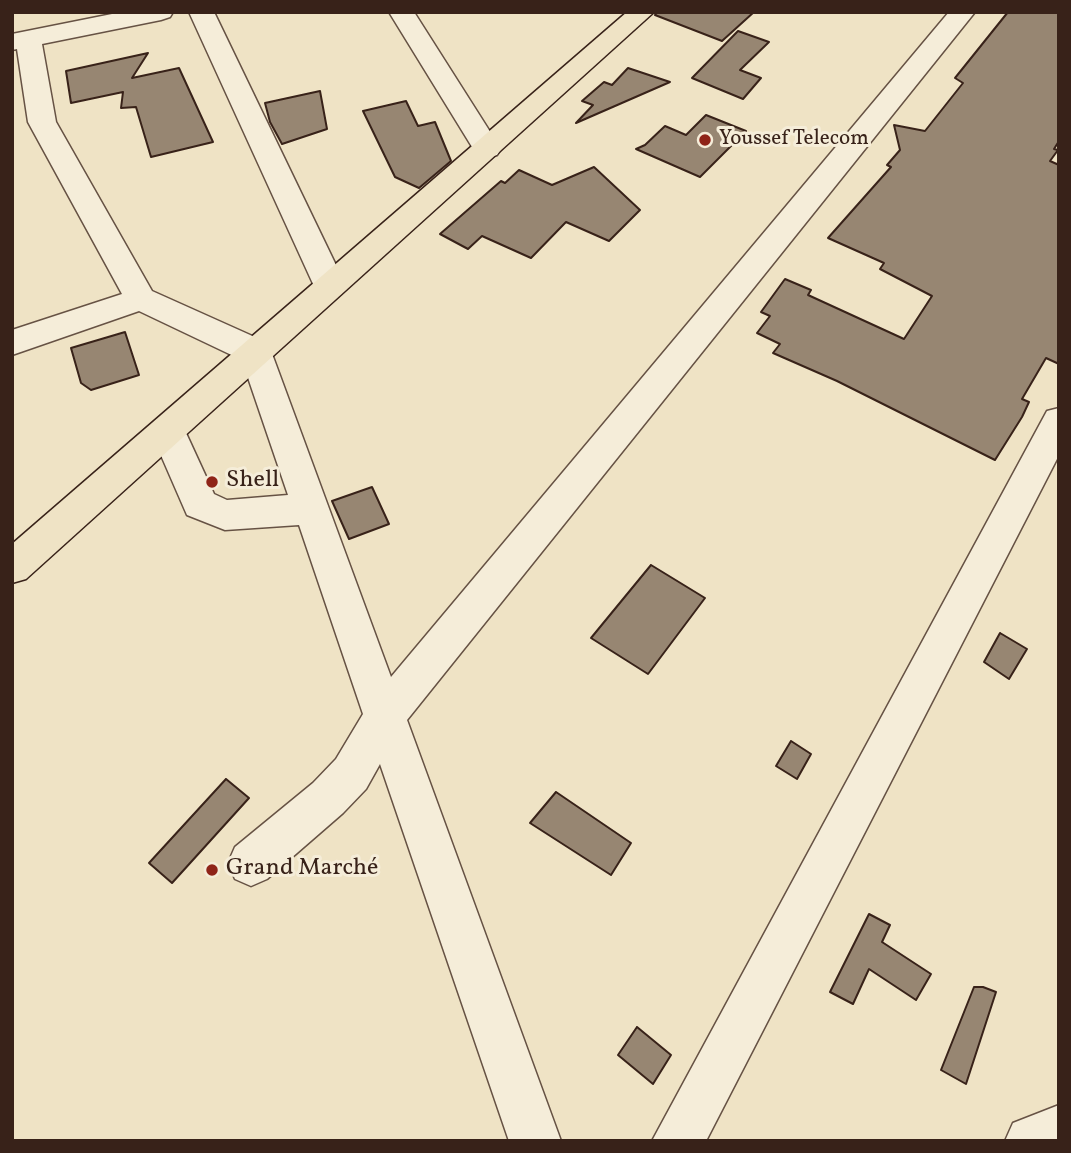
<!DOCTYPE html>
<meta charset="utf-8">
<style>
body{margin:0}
#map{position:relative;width:1071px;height:1153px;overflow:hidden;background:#efe3c5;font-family:Vollkorn,serif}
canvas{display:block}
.frame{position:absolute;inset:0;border:14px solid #382219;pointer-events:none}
</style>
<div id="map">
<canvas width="1071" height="1153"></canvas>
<div class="frame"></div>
</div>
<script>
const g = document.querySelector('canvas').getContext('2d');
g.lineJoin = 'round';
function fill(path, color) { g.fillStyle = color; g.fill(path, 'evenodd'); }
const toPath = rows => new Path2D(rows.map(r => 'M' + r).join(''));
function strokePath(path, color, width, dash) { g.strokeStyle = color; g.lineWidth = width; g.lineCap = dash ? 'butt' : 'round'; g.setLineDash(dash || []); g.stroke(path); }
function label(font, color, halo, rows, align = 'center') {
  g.font = font + ' Vollkorn,serif'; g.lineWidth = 6; g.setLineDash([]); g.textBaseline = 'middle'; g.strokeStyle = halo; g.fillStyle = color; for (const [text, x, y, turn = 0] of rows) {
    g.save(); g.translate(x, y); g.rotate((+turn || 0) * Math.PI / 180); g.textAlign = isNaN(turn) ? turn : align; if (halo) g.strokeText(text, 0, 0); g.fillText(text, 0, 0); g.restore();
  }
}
const building = toPath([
 [657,12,754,12,722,41,655,15,657,12],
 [1008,12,1059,12,1059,141,1054,149,1058,150,1050,161,1059,165,1059,364,1046,358,1022,399,1029,402,1022,417,995,460,837,381,773,353,780,344,757,333,770,316,761,312,785,279,811,290,808,295,904,339,932,296,880,269,884,263,828,238,891,167,887,165,900,150,894,125,925,131,963,83,955,78,1008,12],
 [738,31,769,42,740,70,761,78,743,99,692,78,738,31],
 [148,53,132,78,179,68,213,142,151,157,136,107,121,108,123,92,71,103,66,71,148,53],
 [628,68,670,82,576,123,593,105,582,101,604,82,612,85,628,68],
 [320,91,327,129,282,144,270,122,265,103,320,91],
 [406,101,418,126,435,122,451,161,419,188,395,177,363,111,406,101],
 [706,115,746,131,700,177,636,149,645,145,665,126,686,135,706,115],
 [594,167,640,210,609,241,566,222,531,258,482,236,468,249,440,234,501,181,505,183,519,170,552,185,594,167],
 [125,332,139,375,91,390,81,383,71,348,125,332],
 [372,487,389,524,349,539,332,501,372,487],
 [651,565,705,598,648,674,591,638,651,565],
 [1000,633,1027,649,1009,679,984,662,1000,633],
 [791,741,811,754,797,779,776,766,791,741],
 [226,779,249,798,172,883,149,863,226,779],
 [556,792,631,843,611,875,530,823,556,792],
 [869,914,890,925,882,942,931,974,916,1000,869,969,853,1004,830,992,869,914],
 [974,987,983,987,996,992,966,1084,941,1070,974,987],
 [637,1027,671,1055,653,1084,618,1055,637,1027]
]);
fill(building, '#978672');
strokePath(building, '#382219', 2);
const minor = toPath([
 [122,12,173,12,170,17,161,20,42,44,56,122,152,291,268,343,391,677,949,12,975,12,407,720,561,1141,509,1141,380,764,366,789,343,813,267,879,251,886,235,879,228,863,235,847,313,783,336,759,363,714,299,525,225,530,187,515,150,430,156,420,168,416,180,420,214,494,227,500,288,495,242,360,139,311,12,355,12,330,122,294,28,122,17,49,12,50,12,34,122,12],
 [189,12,214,12,346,286,341,294,330,297,319,294,314,286,189,12],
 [389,12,414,12,501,149,497,155,487,158,477,155,389,12],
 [1059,408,1059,455,706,1141,652,1141,1047,411,1059,408],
 [1059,1105,1059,1141,1005,1141,1013,1123,1059,1105]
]);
const major = toPath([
 [627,12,654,12,26,579,12,583,12,544,627,12]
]);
strokePath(minor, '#665244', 3);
strokePath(major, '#382219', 3);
fill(minor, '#f5edd9');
fill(major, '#efe3c5');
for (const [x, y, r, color] of [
 [705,140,7,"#8f2418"],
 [212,482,7,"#8f2418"],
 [212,870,7,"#8f2418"]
]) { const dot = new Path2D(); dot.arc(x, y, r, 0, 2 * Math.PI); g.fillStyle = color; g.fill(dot); strokePath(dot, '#f5edd9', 2.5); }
label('21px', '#382219', '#f5edd9', [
 ["Youssef Telecom",719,140]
], 'left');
label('24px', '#382219', '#f5edd9', [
 ["Shell",226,482],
 ["Grand Marché",226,870]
], 'left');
</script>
